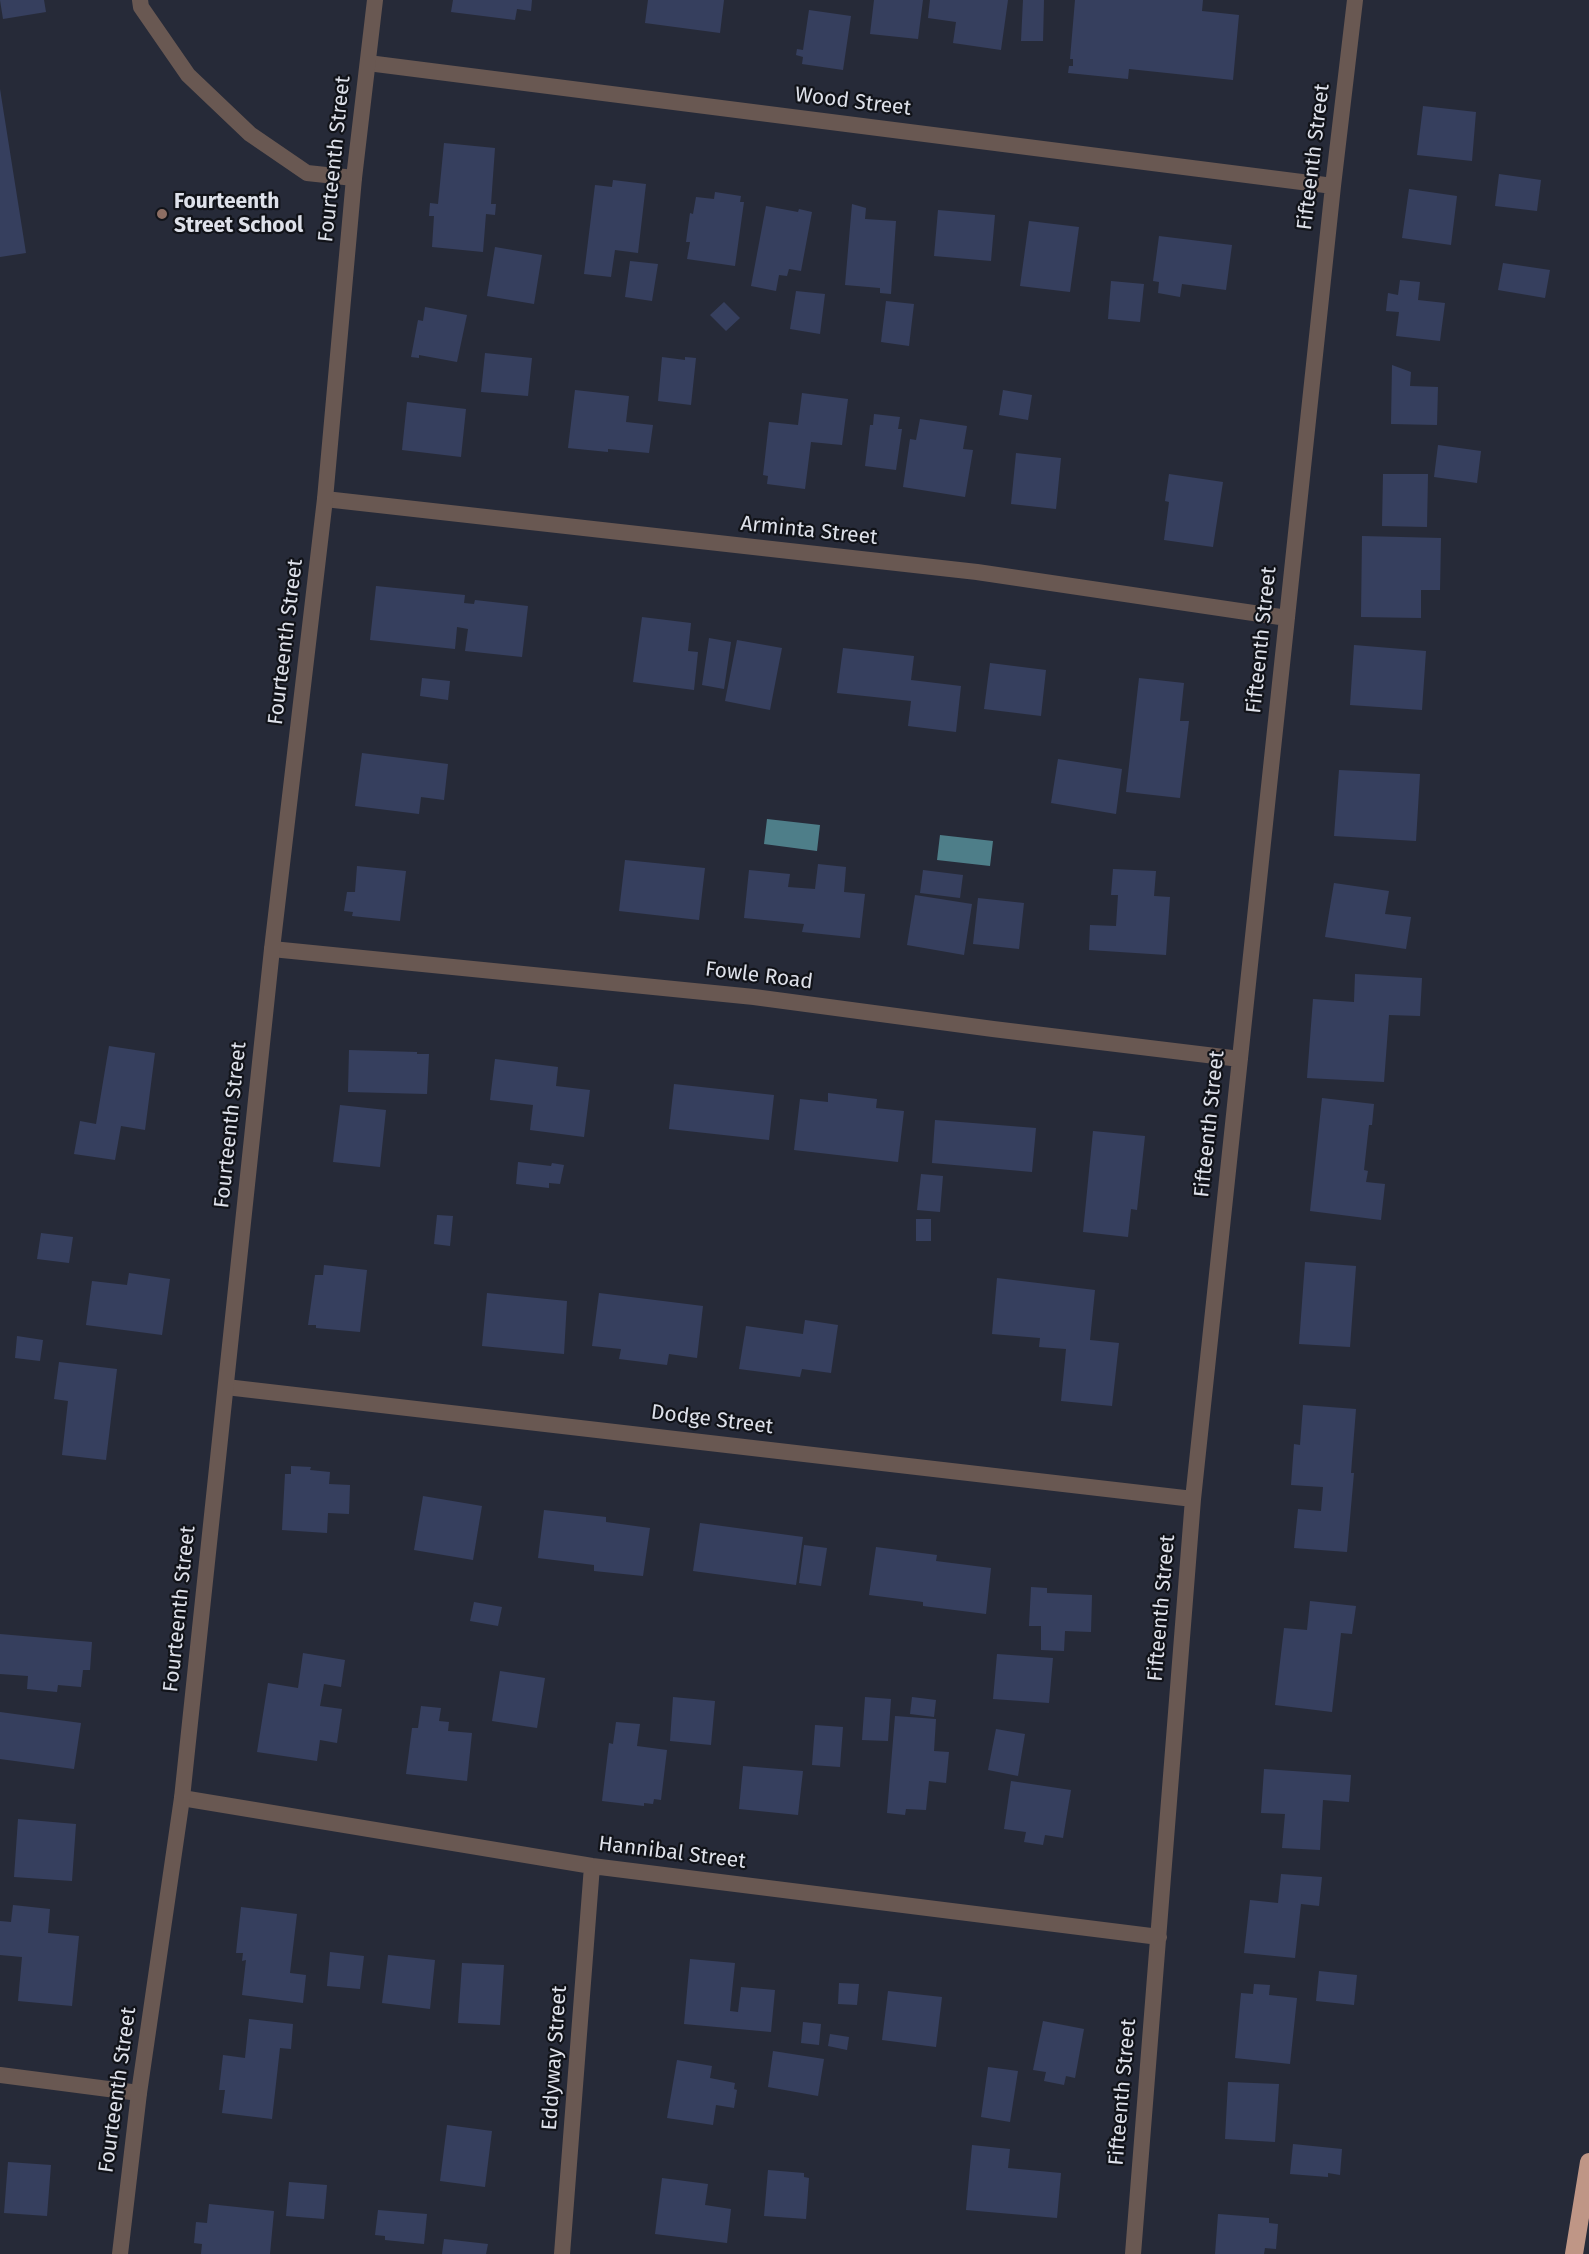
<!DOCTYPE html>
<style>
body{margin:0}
canvas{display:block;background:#262a38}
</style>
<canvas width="1589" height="2254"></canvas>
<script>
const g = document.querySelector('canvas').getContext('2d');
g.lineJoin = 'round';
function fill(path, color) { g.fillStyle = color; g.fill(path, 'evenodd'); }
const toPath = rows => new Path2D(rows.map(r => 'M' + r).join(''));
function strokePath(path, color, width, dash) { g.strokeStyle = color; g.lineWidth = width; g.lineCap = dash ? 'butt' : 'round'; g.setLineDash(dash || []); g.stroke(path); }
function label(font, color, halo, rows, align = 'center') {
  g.font = font + ' "Fira Sans",sans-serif'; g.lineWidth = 4.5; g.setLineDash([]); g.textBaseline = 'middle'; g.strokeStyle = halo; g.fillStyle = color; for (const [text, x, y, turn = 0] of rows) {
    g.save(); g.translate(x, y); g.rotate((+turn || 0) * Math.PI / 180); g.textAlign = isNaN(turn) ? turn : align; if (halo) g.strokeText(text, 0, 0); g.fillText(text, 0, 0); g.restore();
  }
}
fill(toPath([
 [767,819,820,825,817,851,764,844],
 [940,835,993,841,990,866,937,860]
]), '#4e7e89');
fill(toPath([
 [0,0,44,0,46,12,3,19],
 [453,0,532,0,531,11,517,9,515,20,451,12],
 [648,0,724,0,720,33,645,23],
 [874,0,923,0,918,39,870,34],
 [930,0,1008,0,1001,50,953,43,956,22,928,18],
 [1023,0,1044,0,1043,41,1021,41],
 [1075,0,1203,0,1202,11,1239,15,1233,80,1129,69,1128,79,1068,73,1069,66,1073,66,1073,59,1070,59],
 [809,10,851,16,843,70,802,64,803,57,796,55,797,49,803,50],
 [0,89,26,253,0,257],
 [1423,106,1476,112,1472,161,1417,155],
 [444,143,495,148,491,204,496,204,495,215,486,214,483,252,432,247,434,216,429,216,430,203,438,204],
 [1499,174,1541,180,1537,211,1495,206],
 [613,180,646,184,638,253,615,250,611,277,584,274,595,185,612,187],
 [1409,189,1457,196,1451,245,1402,238],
 [715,192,741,196,740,202,744,202,735,266,687,259,690,242,686,242,690,213,693,214,696,197,714,199],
 [852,204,866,208,865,219,896,221,891,294,880,293,880,288,845,285],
 [766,206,798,212,799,209,812,212,801,271,789,269,787,276,779,275,776,291,751,286],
 [938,210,995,215,991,261,934,256],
 [1029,221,1079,227,1070,292,1020,286],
 [1159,236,1232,245,1226,290,1182,284,1180,297,1158,293,1159,282,1153,281],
 [495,247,542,255,534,304,487,296],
 [630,261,658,264,652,301,625,297],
 [1503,263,1550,270,1545,298,1498,290],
 [1400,280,1420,282,1418,300,1445,303,1440,341,1396,336,1399,312,1386,311,1388,293,1398,295],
 [1111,281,1144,284,1140,322,1108,319],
 [796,291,825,294,820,334,790,329],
 [886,301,914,304,909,346,881,342],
 [724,302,740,318,726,331,710,315],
 [425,307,467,315,457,362,419,355,419,358,411,357,418,320,423,321],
 [485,353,532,358,528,396,481,392],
 [662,357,685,360,685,357,696,358,691,405,658,401],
 [1392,365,1411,372,1410,386,1438,387,1437,425,1391,424],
 [575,390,629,396,626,422,653,425,649,453,608,449,608,452,568,448],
 [1003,390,1032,395,1028,420,999,415],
 [802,393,848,399,842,445,811,442,805,489,767,484,768,476,763,475,769,422,798,425],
 [407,402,466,409,461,457,402,450],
 [874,414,900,417,898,429,902,429,896,470,865,466,870,425,873,425],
 [920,419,967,426,963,449,973,450,965,497,903,487,910,439,916,440],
 [1438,445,1481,451,1477,483,1434,477],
 [1016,453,1061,458,1056,509,1011,504],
 [1169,474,1223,482,1213,547,1164,540,1169,502,1165,501],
 [1383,474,1428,474,1427,527,1382,526],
 [1362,536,1441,538,1440,590,1421,590,1421,618,1361,617],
 [376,586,465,595,464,603,474,604,475,600,528,606,522,657,465,651,468,629,457,627,455,649,370,640],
 [642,617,691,623,688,651,698,652,694,690,633,682],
 [709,638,731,642,724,689,702,685],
 [737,640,782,648,770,710,725,701],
 [1354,645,1426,651,1422,710,1350,705],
 [843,648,914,656,911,680,961,686,956,732,908,726,911,701,837,693],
 [990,663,1046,670,1041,716,984,709],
 [422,678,450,681,448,700,420,696],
 [1139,678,1184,683,1180,721,1189,721,1180,798,1126,792],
 [362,753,448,764,444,800,421,797,419,814,355,806],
 [1058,759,1122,769,1116,814,1051,803],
 [1339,770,1420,774,1416,841,1334,836],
 [625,860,705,868,699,920,619,911],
 [818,864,846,867,844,892,865,894,860,938,802,932,804,924,744,918,749,870,790,874,788,887,815,889],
 [357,866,406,871,400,921,352,916,353,912,344,911,347,892,355,892],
 [1113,869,1156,871,1154,896,1170,897,1166,955,1089,950,1090,925,1116,926,1118,895,1111,895],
 [923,870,963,875,960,898,920,893],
 [1334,883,1389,891,1385,914,1411,917,1406,949,1325,937],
 [915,895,972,904,964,955,907,945],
 [978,898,1024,903,1019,949,973,944],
 [1355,974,1422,978,1420,1016,1389,1015,1384,1082,1307,1078,1313,999,1354,1002],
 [109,1046,155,1053,145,1130,121,1126,115,1160,74,1154,80,1121,96,1124],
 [349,1050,417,1052,417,1054,429,1054,427,1094,348,1092],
 [495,1059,558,1067,556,1086,590,1090,584,1137,530,1130,533,1105,490,1100],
 [674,1084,774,1095,769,1140,669,1129],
 [828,1093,877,1099,876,1108,904,1111,898,1162,794,1150,800,1099,828,1102],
 [1322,1098,1374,1104,1372,1125,1369,1125,1364,1170,1368,1171,1366,1182,1385,1184,1381,1220,1310,1211],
 [340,1105,386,1110,380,1167,333,1162],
 [935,1120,1036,1128,1032,1172,932,1163],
 [1093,1131,1145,1136,1137,1210,1131,1209,1128,1237,1083,1232],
 [518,1162,551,1166,552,1163,564,1165,560,1184,549,1183,549,1188,516,1184],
 [921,1174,943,1176,940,1212,917,1210],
 [437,1215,453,1216,450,1246,434,1244],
 [916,1219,931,1219,931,1241,916,1241],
 [41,1233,73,1237,69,1263,37,1259],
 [1305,1262,1356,1266,1350,1347,1299,1344],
 [324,1265,367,1270,360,1332,316,1328,316,1325,308,1325,315,1275,323,1275],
 [129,1273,170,1279,162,1335,86,1325,92,1281,127,1285],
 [997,1278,1095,1290,1090,1340,1119,1343,1112,1406,1061,1401,1066,1349,1039,1347,1040,1338,992,1334],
 [487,1293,567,1301,564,1354,482,1346],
 [599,1293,703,1306,697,1358,669,1354,667,1365,619,1359,621,1349,592,1346],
 [805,1320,838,1325,831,1373,802,1369,800,1377,739,1369,746,1326,803,1334],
 [17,1336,43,1340,40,1361,15,1358],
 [59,1362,117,1369,106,1460,62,1455,68,1401,54,1399],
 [1303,1405,1356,1409,1351,1473,1354,1473,1347,1552,1294,1548,1298,1509,1321,1511,1323,1487,1291,1485,1294,1444,1300,1445],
 [291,1466,311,1467,310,1470,330,1472,329,1484,350,1485,349,1514,328,1513,327,1533,282,1530,285,1474,291,1474],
 [423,1496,482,1506,473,1560,414,1550],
 [544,1510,606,1517,606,1522,650,1528,643,1576,594,1571,594,1565,538,1558],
 [700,1523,803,1537,796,1585,693,1571],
 [804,1545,827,1548,821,1586,799,1583],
 [876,1547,937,1555,936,1561,991,1568,986,1614,923,1606,923,1602,869,1595],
 [1031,1587,1047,1588,1047,1593,1092,1595,1091,1632,1065,1631,1064,1651,1041,1650,1041,1626,1029,1626],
 [1310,1601,1356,1606,1352,1634,1341,1633,1332,1712,1275,1705,1284,1628,1307,1630],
 [474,1602,502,1607,498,1626,470,1621],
 [0,1634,92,1642,90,1670,83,1670,81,1687,58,1685,57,1692,27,1689,28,1676,0,1674],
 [303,1653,345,1660,341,1687,324,1684,320,1706,342,1709,337,1743,320,1740,317,1761,257,1752,268,1683,298,1688],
 [997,1654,1053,1658,1049,1703,993,1699],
 [500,1671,545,1678,537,1728,492,1721],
 [673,1697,715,1701,711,1745,670,1741],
 [865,1697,891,1699,888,1741,862,1740],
 [912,1697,936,1700,934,1717,910,1714],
 [421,1706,441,1708,439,1721,449,1722,448,1731,472,1733,467,1781,406,1774,412,1728,418,1728],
 [0,1712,81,1723,74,1769,0,1759],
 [895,1716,936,1719,934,1751,949,1752,946,1783,929,1781,926,1810,906,1809,905,1815,887,1813],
 [616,1722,640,1724,637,1746,667,1750,661,1800,654,1799,653,1804,644,1803,644,1806,602,1801,609,1743,613,1744],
 [815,1725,843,1727,840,1767,812,1765],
 [996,1729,1025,1734,1018,1776,988,1770],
 [743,1766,803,1771,798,1815,739,1809],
 [1264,1769,1351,1775,1349,1802,1323,1800,1320,1850,1282,1848,1285,1814,1261,1813],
 [1011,1781,1071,1790,1063,1838,1045,1835,1043,1845,1024,1842,1026,1832,1004,1829],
 [18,1819,76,1824,72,1881,14,1877],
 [1281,1874,1322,1877,1319,1906,1301,1904,1295,1958,1244,1953,1250,1900,1278,1903],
 [13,1905,50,1909,48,1933,79,1936,72,2006,18,2001,22,1957,0,1955,0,1921,11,1922],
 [241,1907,297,1914,290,1973,306,1975,303,2003,242,1995,246,1960,242,1961,243,1953,236,1953],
 [330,1952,364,1956,360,1989,327,1986],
 [388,1955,435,1960,430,2009,382,2003],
 [690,1959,735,1963,730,2011,738,2012,741,1987,775,1990,771,2032,684,2024],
 [462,1963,504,1965,500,2025,458,2023],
 [1319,1971,1357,1975,1354,2005,1316,2001],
 [839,1983,859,1984,857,2005,838,2004],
 [1254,1984,1270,1985,1269,1995,1297,1998,1290,2064,1235,2058,1241,1993,1253,1994],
 [888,1991,942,1997,936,2047,882,2040],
 [249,2019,293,2024,291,2049,280,2048,272,2119,222,2113,225,2090,219,2090,223,2055,245,2058],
 [1043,2021,1084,2029,1075,2078,1066,2076,1064,2085,1044,2081,1046,2072,1033,2070],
 [803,2022,821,2024,819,2045,801,2043],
 [830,2034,849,2037,847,2050,828,2046],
 [773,2051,824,2059,818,2096,768,2087],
 [677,2060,712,2066,710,2078,735,2083,734,2089,737,2090,734,2108,716,2105,713,2125,667,2118],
 [988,2067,1018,2071,1010,2122,981,2117],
 [1228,2082,1279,2084,1275,2142,1225,2139],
 [447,2125,492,2131,485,2187,440,2181],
 [1293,2144,1342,2149,1340,2175,1328,2173,1328,2177,1290,2174],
 [972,2145,1010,2149,1008,2168,1061,2173,1057,2218,966,2210],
 [8,2162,51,2165,47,2216,4,2213],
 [768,2170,804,2173,804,2177,809,2178,806,2219,764,2216],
 [662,2178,708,2184,705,2205,731,2209,727,2243,655,2234],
 [289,2182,327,2185,324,2219,286,2216],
 [209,2204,274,2211,270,2254,201,2254,202,2244,194,2243,196,2222,207,2223],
 [378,2210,427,2214,424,2244,385,2240,385,2236,375,2235],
 [1218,2214,1269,2218,1269,2223,1278,2224,1276,2249,1265,2248,1264,2254,1215,2254],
 [444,2239,488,2244,486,2254,442,2254]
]), '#363f5e');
strokePath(toPath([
 [140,0,141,7,188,75,250,134,307,173,354,178]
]), '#695852', 16);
strokePath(toPath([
 [368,63,1333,186],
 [325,499,977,572,1287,618],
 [272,949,754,997,993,1029,1240,1059],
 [226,1387,1193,1499],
 [182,1798,592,1866,1159,1937],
 [0,2075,139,2093],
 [562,2254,592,1866],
 [1133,2254,1193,1499,1333,186,1355,0]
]), '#695852', 16);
strokePath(toPath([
 [120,2254,139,2093,182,1798,272,949,325,499,354,178,375,0]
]), '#695852', 16);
strokePath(toPath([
 [1574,2254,1589,2162]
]), '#bf9686', 18);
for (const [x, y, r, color] of [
 [162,214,6,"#8d6e63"]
]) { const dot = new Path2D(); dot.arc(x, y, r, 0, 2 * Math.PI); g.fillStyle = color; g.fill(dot); strokePath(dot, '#111319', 2); }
label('21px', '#dee1ea', '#111319', [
 ["Wood Street",853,102,7],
 ["Fifteenth Street",1314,157,-83],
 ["Fourteenth Street",335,159,-84],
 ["Arminta Street",809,531,6],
 ["Fifteenth Street",1262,640,-84],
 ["Fourteenth Street",286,642,-83],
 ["Fowle Road",759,976,7],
 ["Fifteenth Street",1210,1124,-84],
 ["Fourteenth Street",231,1125,-84],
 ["Dodge Street",712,1420,7],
 ["Fifteenth Street",1162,1608,-85],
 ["Fourteenth Street",180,1609,-84],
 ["Hannibal Street",672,1853,7],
 ["Eddyway Street",555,2058,-86],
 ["Fourteenth Street",118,2090,-82],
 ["Fifteenth Street",1123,2092,-85]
]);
label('bold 21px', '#dee1ea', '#111319', [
 ["Fourteenth",174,202],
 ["Street School",174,226]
], 'left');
</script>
